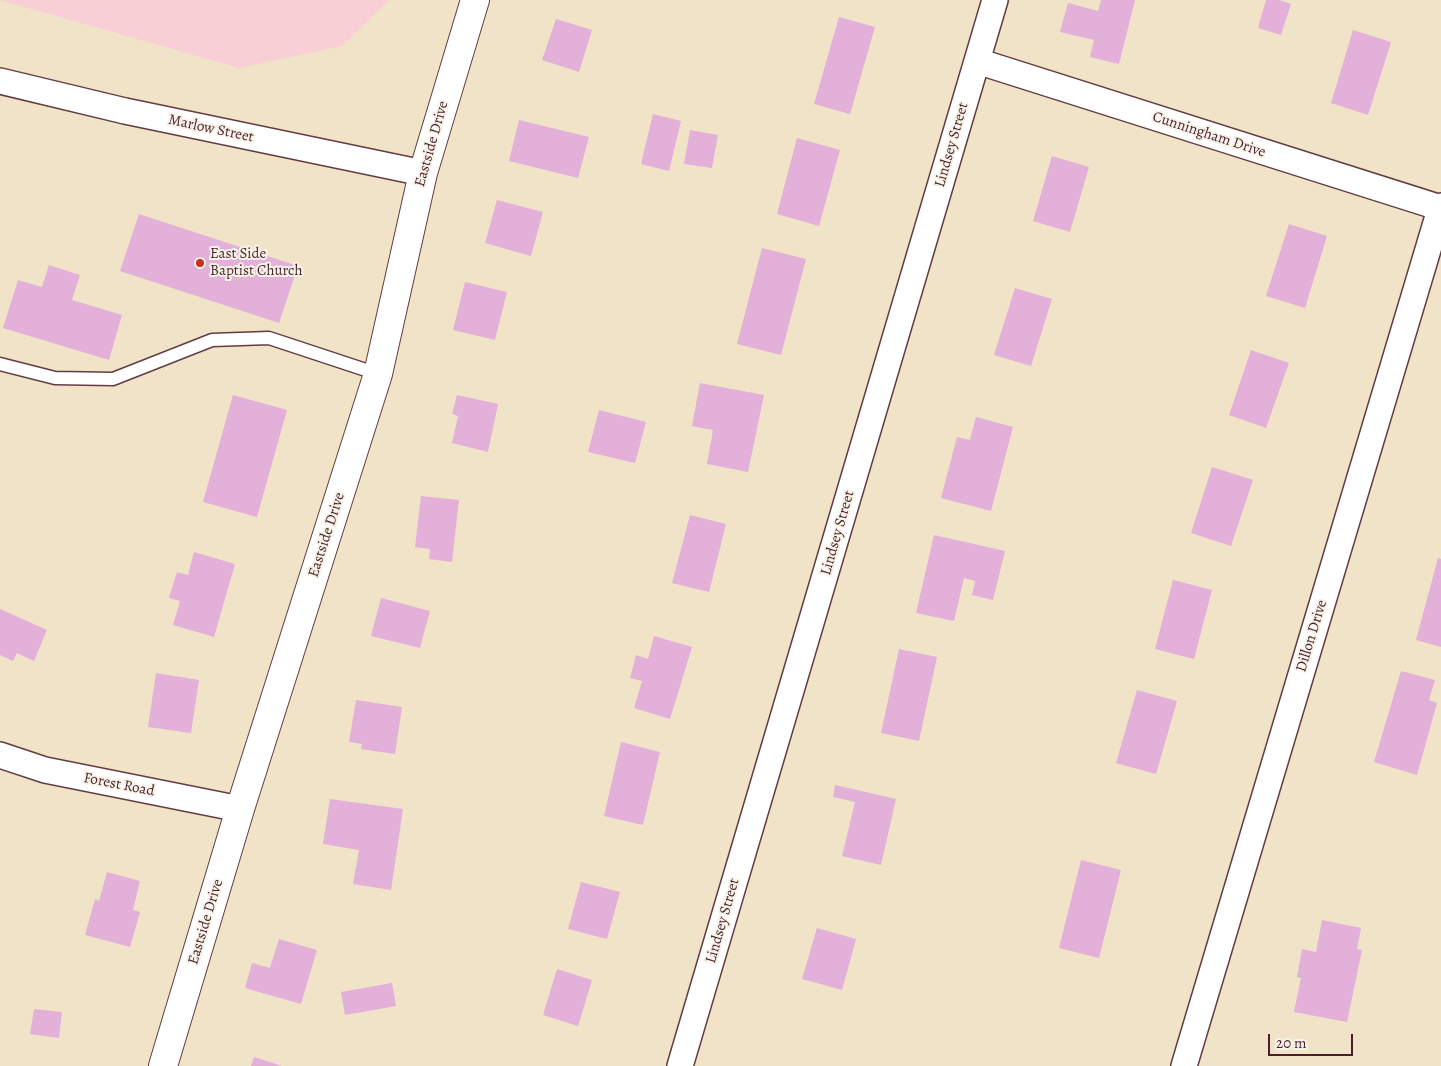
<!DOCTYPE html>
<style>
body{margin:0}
#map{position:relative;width:1441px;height:1066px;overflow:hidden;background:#f0e3c7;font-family:Alegreya,serif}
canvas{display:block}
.scale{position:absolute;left:1268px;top:1034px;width:85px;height:22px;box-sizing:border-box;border:2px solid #4a1f2b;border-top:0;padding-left:6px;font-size:15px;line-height:18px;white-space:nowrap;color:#4a1f2b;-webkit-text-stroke:4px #f7f3e8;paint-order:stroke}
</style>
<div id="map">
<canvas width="1441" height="1066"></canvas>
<div class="scale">20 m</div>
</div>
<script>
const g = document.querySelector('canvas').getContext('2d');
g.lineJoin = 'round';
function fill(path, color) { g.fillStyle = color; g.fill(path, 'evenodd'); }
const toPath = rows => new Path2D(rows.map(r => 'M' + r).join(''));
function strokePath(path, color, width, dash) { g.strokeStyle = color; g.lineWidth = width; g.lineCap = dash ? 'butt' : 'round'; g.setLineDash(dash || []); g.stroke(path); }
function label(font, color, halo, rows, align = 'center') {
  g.font = font + ' Alegreya,serif'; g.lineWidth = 4; g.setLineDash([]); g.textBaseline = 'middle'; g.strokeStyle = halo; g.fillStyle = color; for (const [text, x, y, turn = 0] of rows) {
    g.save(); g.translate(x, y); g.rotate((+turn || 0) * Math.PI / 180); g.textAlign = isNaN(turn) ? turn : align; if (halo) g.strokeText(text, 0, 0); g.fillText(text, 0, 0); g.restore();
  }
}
fill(toPath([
 [0,0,389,0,342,46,239,68]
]), '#f7cfd4');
fill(toPath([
 [1101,0,1135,0,1119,64,1090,57,1094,40,1060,32,1068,3,1098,11],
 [1266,0,1279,0,1291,4,1281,35,1258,28],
 [839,17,875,27,850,114,814,104],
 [556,19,592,30,579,72,542,60],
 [1353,30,1391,42,1368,115,1331,103],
 [653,114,681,121,669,171,641,164],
 [519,120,589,137,578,178,509,161],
 [690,130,718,135,712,168,684,164],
 [797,138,840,150,819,226,777,214],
 [1052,156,1089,167,1070,232,1033,221],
 [497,200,543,212,531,256,485,243],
 [139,214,298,266,279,323,120,271],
 [1289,224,1327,236,1305,308,1266,296],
 [762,248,806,259,781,355,737,344],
 [49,265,80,275,72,300,122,315,109,360,3,328,18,280,42,287],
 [465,282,507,292,495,340,453,330],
 [1015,288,1052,299,1031,366,994,355],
 [1251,350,1289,363,1266,428,1229,415],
 [700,383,764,395,748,472,707,464,713,430,692,426],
 [233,395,287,410,257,517,203,502],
 [457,395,498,404,488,452,452,443,458,416,452,414],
 [599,410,646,422,635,463,588,452],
 [976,417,1013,427,991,511,941,498,957,437,970,440],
 [1212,467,1253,480,1231,546,1191,533],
 [421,496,459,500,452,562,429,559,430,549,415,547],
 [690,515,726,524,709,592,672,583],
 [934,535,1005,551,993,600,972,595,975,581,964,578,954,621,916,613],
 [194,552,235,564,214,637,173,625,180,601,169,598,177,572,188,575],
 [1438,558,1441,559,1441,647,1416,640],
 [1173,580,1212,590,1194,659,1155,649],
 [381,598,430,611,420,648,371,636],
 [0,609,47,630,34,661,17,653,13,661,0,655],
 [654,636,692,647,670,719,634,708,642,681,630,678,636,655,648,659],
 [899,649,937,657,919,741,881,733],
 [1401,671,1435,680,1429,700,1437,703,1417,775,1374,762],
 [156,673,199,680,191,733,148,727],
 [1137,690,1177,701,1156,774,1116,763],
 [356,700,402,707,395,754,361,749,362,744,349,742],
 [621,742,660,752,643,825,604,816],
 [835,785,896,799,881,865,842,856,855,802,833,797],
 [330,799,403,809,391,890,353,884,359,850,323,844],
 [1081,860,1121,870,1099,958,1059,948],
 [107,872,140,881,133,910,140,912,130,947,85,935,95,899,99,901],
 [581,882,620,892,607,939,568,929],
 [1322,920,1361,928,1357,949,1362,950,1347,1022,1294,1012,1301,978,1297,977,1302,949,1316,952],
 [817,928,856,939,842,990,802,979],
 [279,939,317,950,301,1004,245,988,252,963,270,968],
 [557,969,592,980,578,1026,543,1015],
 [392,983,396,1006,345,1015,341,992],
 [34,1009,62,1012,59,1038,30,1034],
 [254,1057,282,1066,251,1066]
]), '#e2b0d9');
const lane = toPath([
 [0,364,55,378,113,379,212,340,269,338,378,374]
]);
const street = toPath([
 [977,61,1441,208],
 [0,81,125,111,423,173],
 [0,755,45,770,240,809],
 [680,1066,995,0],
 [1184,1066,1441,206]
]);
const secondary = toPath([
 [163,1066,240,809,378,374,423,173,475,0]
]);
strokePath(lane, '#633c42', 15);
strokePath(street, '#633c42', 28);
strokePath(secondary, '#633c42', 30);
strokePath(lane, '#fff', 12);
strokePath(street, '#fff', 25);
strokePath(secondary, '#fff', 28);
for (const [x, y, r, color] of [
 [200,263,5,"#c8321e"]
]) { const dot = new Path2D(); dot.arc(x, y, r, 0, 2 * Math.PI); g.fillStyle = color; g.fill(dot); strokePath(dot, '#f7f3e8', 2); }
label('15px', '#4a1f2b', '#f7f3e8', [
 ["Marlow Street",211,129,12],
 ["Cunningham Drive",1209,135,18],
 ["Eastside Drive",432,144,-74],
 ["Lindsey Street",952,145,-74],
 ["Lindsey Street",838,533,-74],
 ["Eastside Drive",327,535,-72],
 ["Dillon Drive",1312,636,-73],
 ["Forest Road",119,785,11],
 ["Lindsey Street",723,921,-74],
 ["Eastside Drive",206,922,-73]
]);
label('15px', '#4a1f2b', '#f7f3e8', [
 ["East Side",210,254],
 ["Baptist Church",210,271]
], 'left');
</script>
